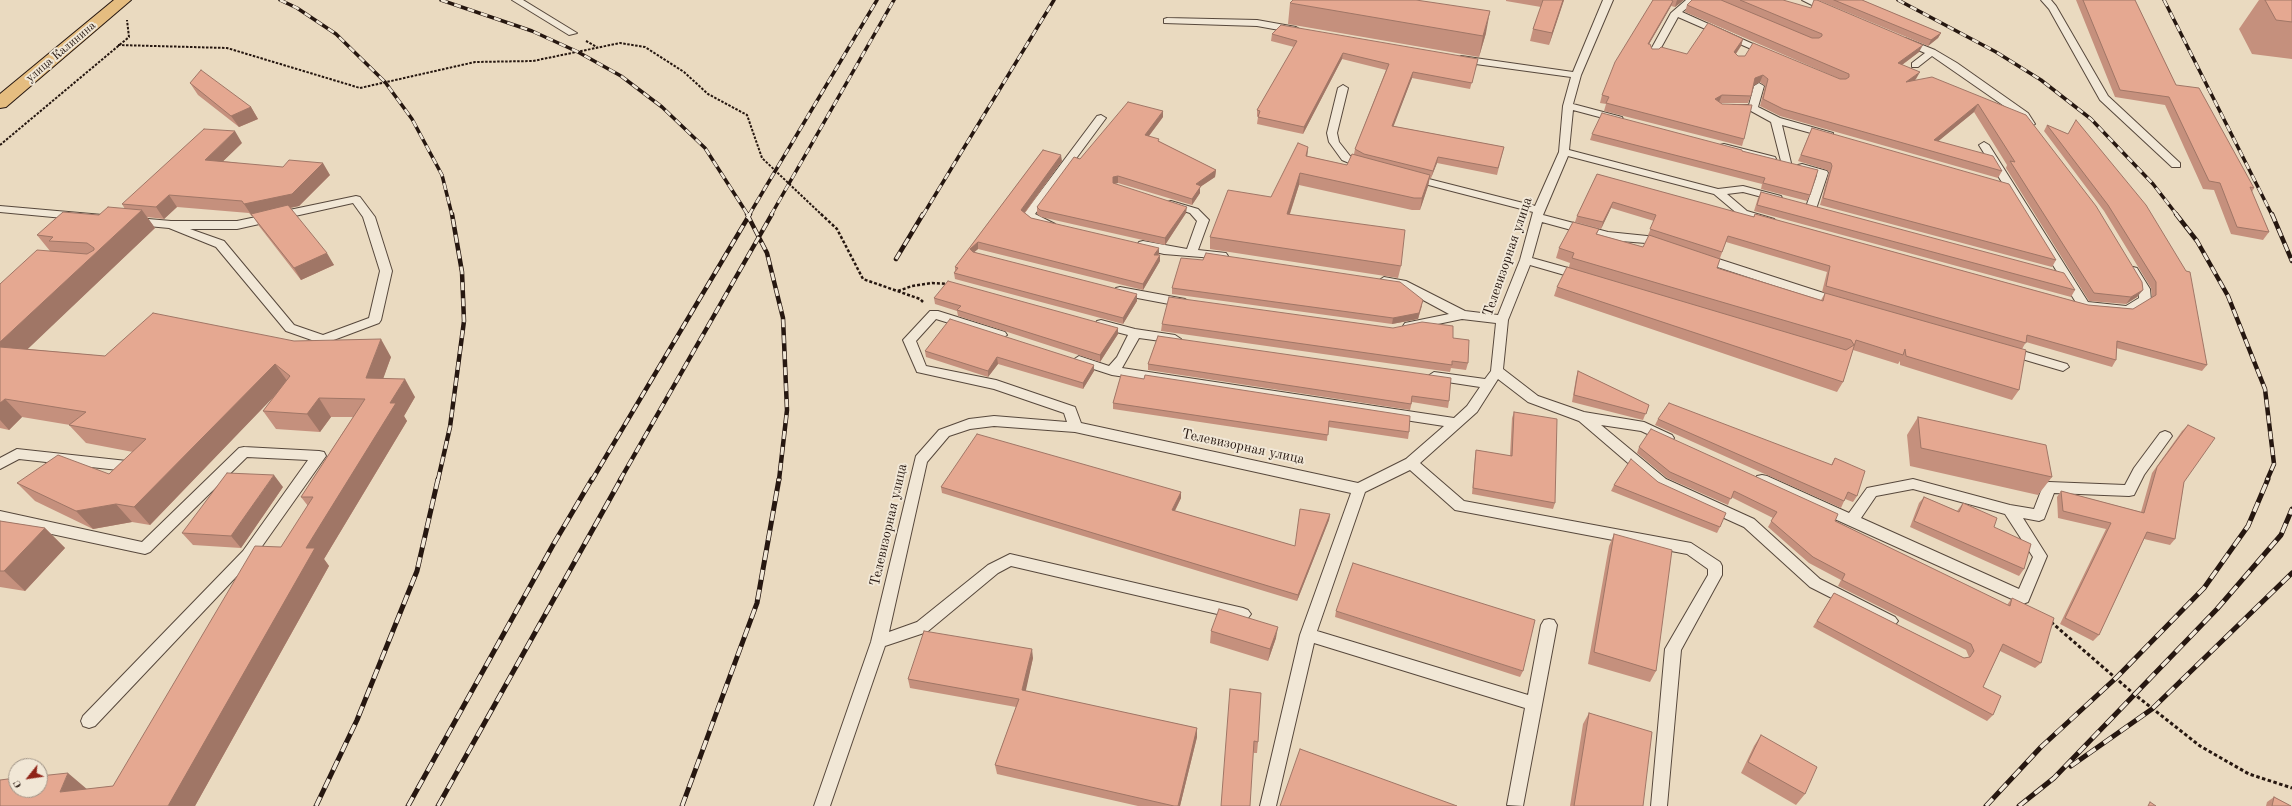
<!DOCTYPE html>
<meta charset="utf-8">
<style>
body{margin:0}
#map{position:relative;width:2292px;height:806px;overflow:hidden;background:#eadac0;font-family:"Old Standard TT",serif}
canvas{display:block}
.north{position:absolute;left:8px;top:758px;width:40px;height:40px;box-sizing:border-box;background:#f1e7d6;border:1px solid #a09487;border-radius:50%;rotate:240deg;font-size:11px;font-weight:700;line-height:16px;text-align:center;color:#261710}
.north::after{content:'';display:block;margin:auto;width:14px;height:18px;background:#8f2418;clip-path:polygon(50% 0,100% 100%,50% 72%,0 100%)}
</style>
<div id="map">
<canvas width="2292" height="806"></canvas>
<div class="north">С</div>
</div>
<script>
const g = document.querySelector('canvas').getContext('2d');
g.lineJoin = 'round';
const toPath = rows => new Path2D(rows.map(r => 'M' + r).join(''));
function strokePath(path, color, width, dash) { g.strokeStyle = color; g.lineWidth = width; g.lineCap = dash ? 'butt' : 'round'; g.setLineDash(dash || []); g.stroke(path); }
function fill(path, color) { g.fillStyle = color; g.fill(path, 'evenodd'); }
function label(font, color, halo, rows, align = 'center') {
  g.font = font + ' "Old Standard TT",serif'; g.lineWidth = 4; g.setLineDash([]); g.textBaseline = 'middle'; g.strokeStyle = halo; g.fillStyle = color; for (const [text, x, y, turn = 0] of rows) {
    g.save(); g.translate(x, y); g.rotate((+turn || 0) * Math.PI / 180); g.textAlign = isNaN(turn) ? turn : align; if (halo) g.strokeText(text, 0, 0); g.fillText(text, 0, 0); g.restore();
  }
}
const service = toPath([
 [512,0,523,0,577,33,569,35,512,0],
 [1603,0,1613,0,1581,75,1573,104,1622,117,1623,119,1618,122,1573,110,1569,150,1718,189,1743,186,1781,196,1782,198,1777,201,1743,192,1727,194,1747,211,1774,219,1776,221,1774,223,1770,224,1739,215,1714,194,1568,156,1543,215,1608,232,1647,236,1667,242,1669,245,1663,249,1646,243,1608,240,1542,222,1532,258,1586,273,1588,276,1582,280,1530,265,1508,320,1503,369,1538,396,1584,412,1644,422,1672,435,1674,438,1672,441,1667,443,1641,431,1601,425,1666,479,1754,519,1820,579,1895,617,1898,621,1895,625,1890,627,1885,625,1810,587,1744,527,1656,487,1579,421,1528,402,1498,379,1477,412,1420,463,1464,501,1691,543,1720,562,1722,566,1722,575,1681,650,1667,806,1651,806,1665,649,1708,575,1708,569,1687,554,1455,510,1410,470,1365,492,1317,631,1528,695,1541,625,1544,620,1549,619,1554,620,1557,625,1523,806,1507,805,1525,708,1314,643,1276,806,1260,806,1300,635,1351,493,1075,432,994,426,970,429,949,436,927,462,889,632,917,622,988,565,1010,554,1243,608,1248,610,1251,614,1248,618,1243,620,1011,566,998,573,927,632,885,646,830,806,814,806,871,642,916,456,939,430,969,419,994,416,1067,422,1064,413,994,389,917,372,903,340,930,311,938,311,1005,332,1007,335,1001,339,936,319,916,341,926,366,996,380,1075,407,1081,423,1358,483,1406,459,1444,426,1112,375,1075,363,1073,360,1079,356,1109,366,1117,357,1128,335,1097,327,1095,324,1097,321,1101,320,1135,329,1175,335,1181,339,1175,343,1139,338,1122,368,1454,418,1467,406,1480,387,1434,380,1428,376,1434,372,1485,379,1491,371,1496,323,1462,319,1409,330,1405,329,1403,326,1405,323,1449,314,1399,287,1380,284,1378,281,1384,277,1406,281,1465,311,1498,315,1520,260,1533,212,1409,180,1408,178,1413,175,1535,206,1559,152,1563,106,1571,77,1461,62,1456,59,1461,56,1573,72,1603,0],
 [1686,0,1697,0,1682,12,1773,53,1771,55,1765,55,1678,17,1657,55,1651,55,1649,53,1671,13,1686,0],
 [1802,0,1814,0,1834,10,1826,12,1802,0],
 [2041,0,2051,0,2056,6,2108,96,2180,163,2180,167,2172,167,2100,100,2049,9,2041,0],
 [1167,18,1257,20,1296,27,1301,30,1296,33,1257,26,1164,23,1164,19,1167,18],
 [1905,38,1935,50,1957,63,2028,113,2035,124,2030,127,2026,126,2020,117,1932,56,1918,67,1912,67,1912,63,1925,53,1902,43,1902,39,1905,38],
 [1759,83,1764,86,1758,107,1780,118,1833,133,1833,137,1829,138,1782,125,1791,163,1790,165,1782,165,1771,122,1751,111,1733,111,1728,108,1733,105,1749,105,1754,86,1759,83],
 [1343,85,1348,88,1337,133,1339,142,1350,156,1369,164,1369,168,1361,168,1342,160,1329,142,1327,133,1338,88,1343,85],
 [1101,115,1106,118,1035,214,1055,224,1049,227,1032,223,1023,215,1097,116,1101,115],
 [1984,142,1989,145,2088,302,2126,306,2139,298,2138,289,2127,271,2133,267,2137,268,2150,289,2151,300,2149,303,2128,314,2080,309,1979,145,1984,142],
 [1724,144,1775,157,1776,159,1771,162,1720,149,1720,145,1724,144],
 [1802,164,1827,171,1828,173,1816,209,1808,209,1806,207,1817,175,1798,169,1798,165,1802,164],
 [356,196,360,197,375,217,392,271,381,320,379,323,323,344,286,331,216,247,169,228,0,212,0,206,171,221,237,221,356,196],
 [353,203,363,217,380,271,369,318,323,335,294,325,224,241,190,229,237,229,353,203],
 [1171,201,1198,209,1209,220,1198,250,1226,253,1228,256,1226,259,1164,254,1139,248,1137,245,1139,242,1143,241,1187,249,1197,221,1190,213,1167,206,1165,204,1167,202,1171,201],
 [1703,254,1842,299,1844,302,1838,306,1834,305,1699,261,1697,258,1699,255,1703,254],
 [36,258,101,263,107,267,101,271,39,266,4,299,0,300,0,289,32,259,36,258],
 [1120,287,1185,299,1191,303,1185,307,1116,294,1114,291,1116,288,1120,287],
 [2009,347,2067,364,2069,367,2063,371,2005,354,2003,351,2005,348,2009,347],
 [2165,431,2170,433,2172,436,2144,475,2134,495,2129,496,2054,493,2044,519,2039,521,2023,518,2047,556,2028,602,2023,604,1757,484,1755,480,1757,476,1762,475,1767,476,1849,513,1867,488,1913,479,2010,505,2034,509,2044,483,2049,482,2125,485,2134,468,2160,433,2165,431],
 [1913,489,2005,514,2033,557,2019,589,1861,518,1876,496,1913,489],
 [244,447,319,451,324,452,326,456,253,559,95,726,89,728,83,726,81,721,83,716,243,551,308,460,247,457,150,552,145,554,0,523,0,511,142,542,239,448,244,447],
 [17,449,127,461,132,462,134,466,132,470,127,471,19,459,0,469,0,458,17,449]
]);
const primary = toPath([
 [114,0,131,0,6,107,0,108,0,94,114,0]
]);
strokePath(service, '#57483c', 2);
strokePath(primary, '#261710', 2);
strokePath(toPath([
 [586,41,597,47],
 [118,45,227,48,360,88,475,62,533,61,620,43,645,47,684,72,708,94,747,115,762,158,822,215],
 [0,145,129,37,127,20]
]), '#261710', 2, [2.5, 1.5]);
strokePath(toPath([
 [821,214,837,229,863,279,920,299,923,302],
 [898,291,912,286,932,283,948,284]
]), '#261710', 2.5, [3, 2]);
strokePath(toPath([
 [2051,622,2134,694,2200,746,2249,774,2292,788]
]), '#261710', 3, [3.5, 2.5]);
fill(service, '#f1e7d6');
fill(primary, '#e5bd80');
const railFar2 = toPath([
 [280,0,297,8,336,34,385,82,412,119,442,175,452,215],
 [441,0,532,31,578,52,621,76,662,107,705,148,748,215],
 [1898,0,1996,52,2041,80,2091,119,2153,184,2177,215],
 [2164,0,2272,215],
 [749,215,877,0],
 [771,215,894,0],
 [923,215,1054,0]
]);
const railFar1 = toPath([
 [747,214,767,253,783,318,787,410,779,480],
 [2176,214,2197,241,2228,296,2265,389,2274,464,2267,480],
 [2272,214,2292,261],
 [896,259,923,214],
 [438,480,450,427,464,321,462,272,452,214],
 [592,480,750,214],
 [620,480,772,214]
]);
const rail = toPath([
 [2071,766,2152,709,2292,573],
 [316,806,357,720,417,571,438,479],
 [408,806,553,545,592,479],
 [438,806,621,479],
 [682,806,757,603,779,479],
 [1986,806,2041,747,2116,678,2204,588,2248,526,2268,479],
 [2019,806,2054,778,2217,609,2281,535,2292,509]
]);
strokePath(railFar2, '#261710', 3.5);
strokePath(railFar1, '#261710', 4.5);
strokePath(rail, '#261710', 5);
strokePath(railFar2, '#f1e7d6', 2.5, [7]);
strokePath(railFar1, '#f1e7d6', 3, [8]);
strokePath(rail, '#f1e7d6', 3.5, [10]);
fill(toPath([
 [1506,0,1564,0,1549,45,1530,41,1533,29,1541,7,1506,1],
 [1653,0,1684,0,1675,7,1671,6,1649,44,1652,49,1687,54,1743,39,1741,46,1736,54,1738,56,1840,79,1685,12,1687,5,1721,0,1783,0,1919,52,1902,65,1916,79,1915,80,2026,115,2137,297,2126,304,2089,301,2006,168,2007,165,1974,112,1938,141,2002,171,1998,178,1780,116,1760,106,1765,86,1760,82,1754,85,1751,96,1748,103,1719,103,1744,139,1742,146,1604,111,1606,104,1600,103,1602,95],
 [1818,0,1862,0,1941,33,1938,38,1928,46],
 [2076,0,2135,0,2176,85,2254,188,2252,192,2269,232,2263,240,2231,234,2214,190,2203,189,2165,105,2115,97],
 [2259,0,2292,0,2292,59,2252,54,2239,29],
 [1290,3,1486,33,1479,57,1288,24],
 [1272,34,1478,59,1470,89,1412,78,1393,126,1504,147,1497,175,1437,163,1431,178,1430,178,1428,186,1420,210,1412,210,1299,185,1290,214,1401,266,1398,278,1210,249,1210,237,1271,197,1308,147,1307,156,1347,165,1354,154,1355,149,1386,70,1342,59,1303,134,1257,124,1258,117,1257,116,1257,110,1294,47,1271,41],
 [190,83,251,107,258,119,239,127,198,95],
 [1163,117,1149,136,1216,170,1215,177,1200,187,1200,193,1192,205,1118,183,1114,184,1186,213,1165,245,1041,217,1037,214,1037,207,1080,159],
 [2047,125,2068,134,2207,365,2202,371,2116,348,2116,360,2112,367,2026,342,2022,349,2019,390,2012,400,1900,365,1900,361,1898,364,1853,350,1843,382,1837,392,1554,296,1557,287,1569,267,1570,263,1556,258,1559,248,1599,229,1597,234,1643,247,1649,235,1648,235,1654,221,1611,208,1601,229,1575,222,1577,216,1597,174,1753,217,1755,214,2088,305,2133,309,2152,298,2151,288,2104,211,2044,131],
 [1726,242,1827,272,1822,292,1915,319,1825,293,1821,300,1717,268,1720,258],
 [1812,128,2056,260,2052,267,1820,205,1829,172,1827,170,1798,161],
 [1592,134,1742,151,1810,195,1807,201,1761,189,1762,184,1590,140],
 [242,143,223,161,330,175,299,206,290,208,334,265,301,280,259,226,253,216,252,216,249,213,177,207,164,219,147,217,155,228,27,349,105,356,294,341,391,357,383,378,415,397,404,416,407,421,324,559,329,566,195,806,87,789,113,786,281,547,308,506,301,497,353,417,331,417,320,432,276,429,263,411,275,395,150,525,132,522,93,529,35,501,17,483,109,474,133,452,86,443,69,425,70,425,22,417,9,430,0,428,0,284,50,251,37,235,125,209,122,204],
 [1043,150,1062,161,1025,213,1031,218,1159,254,1158,255,1160,261,1143,290,978,249,974,252,1137,301,1123,324,955,279,954,273,955,271,955,267],
 [1761,192,2075,290,2071,297,1754,211,1758,198],
 [1172,288,1422,306,1418,319,1392,324,1172,294],
 [934,298,1118,328,1118,334,1100,362,958,316,957,311,935,304],
 [1162,324,1453,338,1468,363,1466,370,1451,368,1450,372,1161,331],
 [1158,336,1449,401,1448,408,1412,402,1410,410,1148,370,1148,364],
 [925,351,1094,365,1094,371,1083,389,998,364,988,377,926,357],
 [1578,371,1649,405,1643,420,1572,402,1576,378],
 [1121,375,1409,432,1408,439,1328,427,1327,441,1113,409,1113,403],
 [1514,412,1555,503,1553,509,1472,494,1475,457,1476,450,1510,456,1512,418],
 [1918,417,2052,477,2038,495,1910,466,1907,435],
 [1658,419,1831,465,1835,458,1857,496,1853,502,1845,499,1841,508,1655,425],
 [2188,425,2184,482,2175,539,2170,545,2144,539,2099,635,2093,641,2060,624,2106,529,2058,518,2057,497,2061,491,2141,512,2152,473,2182,431],
 [1639,447,1835,521,2007,605,2012,598,2041,663,2035,668,2000,651,1983,687,1993,715,1987,721,1813,627,1834,593,1964,658,1969,657,1966,650,1838,586,1841,580,1809,563,1768,527,1773,518,1731,497,1728,505,1667,478,1637,453],
 [1658,482,1720,527,1717,533,1611,491,1614,485],
 [283,487,241,548,193,545,182,533],
 [941,487,1181,492,1181,498,1175,511,1295,546,1330,514,1329,520,1297,601,942,493],
 [1924,497,1957,511,1963,503,1994,527,2024,569,2019,576,1910,527,1919,503],
 [0,521,45,528,65,548,25,591,0,587],
 [1614,534,1656,671,1650,682,1588,664,1609,546],
 [1336,611,1523,671,1520,677,1335,617],
 [1211,631,1276,638,1268,661,1210,643],
 [1033,658,1025,691,1197,728,1197,737,1180,806,1138,806,997,774,995,765,1016,707,910,688,908,679],
 [1230,689,1258,742,1257,753,1254,753],
 [1589,713,1643,806,1570,806,1583,724],
 [1761,735,1805,794,1796,805,1741,773,1754,746],
 [2274,797,2291,806,2266,806,2267,802]
]), '#c5907d');
fill(toPath([
 [1563,0,1564,0,1549,45,1552,33],
 [1677,0,1684,0,1675,7],
 [1673,1,1670,8,1645,51,1648,44],
 [1490,11,1486,33,1479,57,1483,36],
 [1941,33,1938,38,1928,46,1931,40],
 [1743,39,1741,46,1732,59,1734,52],
 [1923,45,1919,52,1895,70,1898,63],
 [1343,53,1342,59,1303,134,1304,127],
 [1413,72,1412,78,1391,133,1392,126],
 [1920,72,1916,79,1902,89,1906,82],
 [1763,75,1760,82,1753,86,1755,78],
 [1722,95,1719,102,1715,99],
 [1978,104,1974,112,1930,148,1934,140],
 [251,107,258,119,239,127,231,116],
 [1163,111,1163,117,1145,141,1145,135],
 [235,131,242,143,212,172,205,160],
 [1308,147,1307,159,1306,156],
 [1061,155,1062,161,1022,216,1021,210],
 [1438,157,1437,163,1431,178,1433,171],
 [323,163,330,175,299,206,253,216,251,214,253,216,252,216,244,204],
 [1216,170,1215,177,1200,187,1200,193,1192,205,1192,199,1196,184],
 [1300,173,1299,185,1286,225,1287,214],
 [1430,175,1428,186,1420,210,1422,198],
 [1118,176,1118,183,1113,184,1113,177],
 [169,195,177,207,164,219,156,207],
 [1613,202,1611,208,1601,229,1603,222],
 [1187,207,1186,213,1165,245,1165,238],
 [142,210,155,228,11,365,0,353,0,342],
 [978,242,978,249,971,255,970,249],
 [1159,248,1159,254,1154,261,1154,255],
 [327,253,334,265,301,280,294,268],
 [1160,255,1160,261,1143,290,1143,284],
 [2143,290,2137,297,2126,304,2131,297],
 [1137,294,1137,301,1123,324,1123,318],
 [1423,300,1418,319,1392,324,1393,318],
 [1118,328,1118,334,1100,362,1100,355],
 [381,339,391,357,377,396,366,378],
 [997,357,998,364,988,377,988,371],
 [275,364,288,382,150,525,134,507],
 [1094,365,1094,371,1083,389,1083,383],
 [405,379,415,397,404,416,407,421,324,559,329,566,195,806,168,806,306,548,390,403],
 [319,398,331,417,320,432,307,414],
 [5,399,22,417,9,430,0,420,0,403],
 [274,475,283,487,241,548,231,536],
 [1181,492,1181,498,1172,516,1172,510],
 [116,504,132,522,93,529,76,511],
 [1330,514,1329,520,1297,601,1298,595],
 [45,528,65,548,25,591,4,571],
 [1278,627,1276,638,1268,661,1270,649],
 [1032,649,1033,658,1024,699,1022,690],
 [1197,728,1197,737,1180,806,1178,806],
 [68,773,88,790,60,792]
]), '#a07666');
const building = toPath([
 [1293,0,1416,0,1490,11,1483,36,1290,3,1293,0],
 [1543,0,1563,0,1552,33,1533,29,1543,0],
 [1653,0,1671,0,1673,1,1648,44,1650,44,1652,49,1659,49,1661,47,1687,54,1708,23,1743,39,1734,52,1738,56,1745,56,1753,43,1840,79,1846,79,1849,77,1849,74,1687,5,1692,0,1721,0,1812,38,1819,38,1822,36,1822,34,1740,0,1783,0,1811,8,1814,0,1817,0,1923,45,1898,63,1920,72,1906,82,1932,77,2026,115,2096,206,2142,282,2143,290,2131,297,2094,293,2010,161,2015,162,1978,104,1934,140,1993,156,2002,171,1783,109,1763,99,1768,79,1763,75,1755,78,1751,96,1722,95,1715,99,1722,104,1752,105,1744,139,1606,103,1609,97,1602,95,1615,62,1653,0],
 [1834,0,1862,0,1941,33,1931,40,1834,0],
 [2083,0,2135,0,2176,85,2199,88,2254,188,2250,187,2269,232,2237,227,2220,183,2209,181,2169,97,2120,90,2083,0],
 [2265,0,2292,0,2292,22,2276,20,2265,0],
 [1281,25,1478,59,1472,83,1413,72,1392,126,1504,147,1498,168,1438,157,1433,171,1364,154,1355,149,1389,64,1343,53,1304,127,1258,117,1260,111,1257,110,1297,41,1272,34,1281,25],
 [201,70,251,107,231,116,190,83,201,70],
 [1128,102,1163,111,1145,135,1159,139,1158,141,1216,170,1196,184,1201,186,1192,199,1118,176,1113,177,1113,183,1187,207,1165,238,1040,210,1037,207,1074,157,1080,159,1128,102],
 [1602,113,1742,150,1742,151,1818,170,1810,195,1763,183,1765,178,1592,134,1602,113],
 [2076,120,2146,205,2186,271,2190,272,2207,365,2117,341,2116,360,2027,335,2026,343,1826,286,1830,266,1728,236,1722,252,1650,229,1656,215,1613,202,1603,222,1577,216,1597,174,1754,217,1755,214,2088,305,2133,309,2156,295,2156,282,2108,205,2047,125,2068,134,2076,120],
 [1812,128,2009,184,2056,260,1823,198,1832,166,1831,163,1801,155,1812,128],
 [204,129,235,131,205,160,283,167,289,160,323,163,292,194,244,204,242,201,169,195,156,207,122,204,204,129],
 [1298,143,1308,147,1306,156,1347,165,1352,154,1430,175,1422,198,1414,198,1300,173,1287,214,1405,230,1401,266,1210,237,1228,190,1271,197,1298,143],
 [1043,150,1061,155,1021,210,1031,218,1159,248,1154,255,1160,255,1143,284,978,242,970,249,973,252,1137,294,1123,318,954,273,958,268,955,267,1043,150],
 [1761,192,2064,273,2075,290,1757,205,1761,192],
 [288,205,327,253,294,268,251,214,288,205],
 [108,207,142,210,0,342,0,284,37,250,87,254,94,250,94,248,87,243,49,241,53,237,37,235,63,212,99,215,108,207],
 [1573,222,1599,229,1596,234,1643,247,1649,235,1720,259,1717,268,1823,301,1825,293,2026,350,2019,390,1906,356,1905,349,1903,355,1856,340,1843,382,1557,287,1567,267,1846,350,1854,345,1851,340,1572,258,1574,253,1559,248,1573,222],
 [1206,253,1400,282,1423,300,1419,313,1393,318,1172,288,1181,258,1203,260,1206,253],
 [948,281,1118,328,1100,355,957,310,961,306,934,298,948,281],
 [1169,297,1393,328,1422,322,1453,326,1453,338,1469,340,1468,363,1452,361,1452,365,1162,324,1169,297],
 [153,313,294,341,381,339,366,378,405,379,390,403,396,403,306,548,315,548,168,806,0,806,0,780,16,778,16,790,40,790,40,776,68,773,60,792,113,786,255,546,281,547,313,497,301,497,365,399,319,398,307,414,263,411,290,376,275,364,134,507,116,504,76,511,17,483,58,455,109,474,146,439,69,425,86,412,5,399,0,403,0,347,105,356,153,313],
 [950,319,1094,365,1083,383,997,357,988,371,925,351,950,319],
 [1158,336,1451,378,1449,401,1412,396,1411,404,1148,364,1158,336],
 [1578,371,1649,405,1646,414,1574,395,1578,371],
 [1121,375,1144,379,1145,375,1410,416,1409,432,1329,421,1328,435,1113,403,1121,375],
 [1669,403,1832,465,1835,458,1865,471,1857,496,1848,492,1844,501,1658,419,1669,403],
 [1514,412,1557,419,1555,503,1473,488,1476,450,1512,456,1514,412],
 [1918,417,2046,445,2052,477,1921,448,1918,417],
 [2188,425,2215,438,2184,482,2175,539,2147,532,2099,635,2065,618,2111,523,2063,511,2061,491,2144,513,2157,467,2188,425],
 [1651,429,1838,514,1835,521,2010,606,2012,598,2054,618,2041,663,2003,644,1983,687,2001,696,1993,715,1817,621,1834,593,1964,658,1970,657,1974,651,1971,644,1842,580,1845,574,1813,557,1771,521,1777,512,1734,491,1731,499,1670,472,1639,447,1651,429],
 [977,434,1181,492,1172,510,1295,546,1300,509,1330,514,1298,595,941,487,977,434],
 [1631,459,1658,482,1726,513,1720,527,1614,485,1631,459],
 [227,473,274,475,231,536,182,533,227,473],
 [1924,497,1959,512,1963,503,1997,518,1994,527,2031,544,2024,569,1914,521,1924,497],
 [0,521,45,528,4,571,0,571,0,521],
 [1614,534,1672,550,1656,671,1594,652,1614,534],
 [1353,563,1535,620,1523,671,1336,611,1353,563],
 [1219,609,1278,627,1270,649,1211,631,1219,609],
 [924,631,1032,649,1022,690,1197,728,1178,806,1174,806,995,765,1019,699,908,679,924,631],
 [1230,689,1261,693,1258,742,1254,741,1250,806,1221,806,1230,689],
 [1589,713,1652,732,1643,806,1574,806,1589,713],
 [1761,735,1817,767,1805,794,1748,762,1761,735],
 [1300,749,1457,806,1280,806,1300,749],
 [2274,797,2291,806,2272,806,2274,797],
 [2150,802,2156,806,2148,806,2150,802]
]);
fill(building, '#e5a891');
strokePath(building, '#a07666', 1);
label('12px', '#261710', '#f1e7d6', [
 ["улица Калинина",61,52,-40]
]);
label('14px', '#261710', '#f1e7d6', [
 ["Телевизорная улица",1508,257,-71],
 ["Телевизорная улица",1243,447,12],
 ["Телевизорная улица",889,525,-77]
]);
</script>
